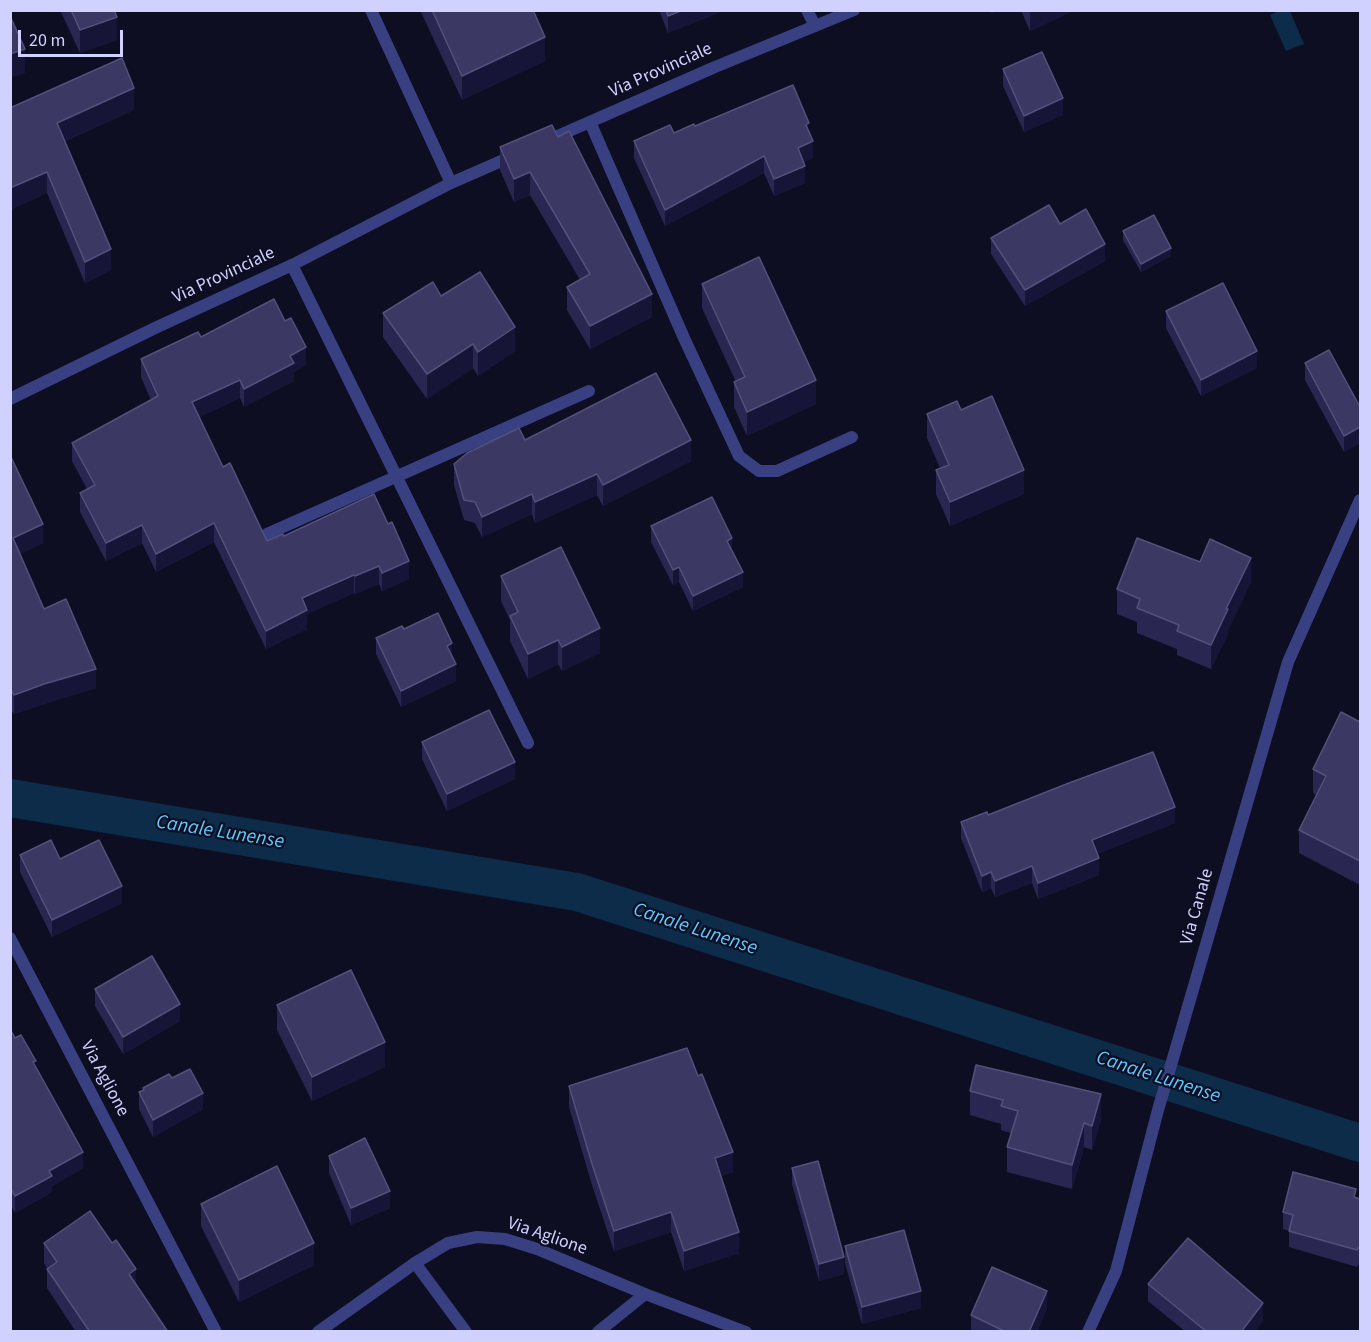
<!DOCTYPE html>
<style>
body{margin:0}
#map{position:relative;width:1371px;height:1342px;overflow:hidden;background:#0e0e23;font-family:"Source Sans 3",sans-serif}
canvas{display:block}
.frame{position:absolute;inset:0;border:12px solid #d0d1ff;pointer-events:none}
.scale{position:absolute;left:18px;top:30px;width:105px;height:27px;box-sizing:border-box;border:3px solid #d0d1ff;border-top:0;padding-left:8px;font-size:18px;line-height:21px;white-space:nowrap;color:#d0d1ff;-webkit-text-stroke:4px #0e0e23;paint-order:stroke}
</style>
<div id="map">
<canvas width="1371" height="1342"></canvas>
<div class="frame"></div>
<div class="scale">20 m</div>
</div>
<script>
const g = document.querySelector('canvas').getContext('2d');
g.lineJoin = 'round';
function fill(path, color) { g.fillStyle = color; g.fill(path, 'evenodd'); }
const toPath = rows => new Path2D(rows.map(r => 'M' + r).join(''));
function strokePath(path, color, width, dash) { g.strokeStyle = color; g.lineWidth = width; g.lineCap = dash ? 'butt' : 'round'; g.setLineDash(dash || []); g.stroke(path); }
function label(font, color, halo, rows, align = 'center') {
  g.font = font + ' "Source Sans 3",sans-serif'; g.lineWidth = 4.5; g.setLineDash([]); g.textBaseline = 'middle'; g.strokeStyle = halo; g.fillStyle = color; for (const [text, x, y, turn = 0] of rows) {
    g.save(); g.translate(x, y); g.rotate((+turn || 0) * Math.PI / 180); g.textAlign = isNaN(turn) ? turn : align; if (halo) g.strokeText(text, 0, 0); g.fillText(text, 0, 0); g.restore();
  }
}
fill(toPath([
 [1281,10,1290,11,1304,44,1286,51,1270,15]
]), '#0c2c49');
strokePath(toPath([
 [10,798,577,892,1360,1143]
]), '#0c2c49', 38);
strokePath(toPath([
 [267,534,589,391],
 [415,1263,466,1332],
 [598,1332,645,1294]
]), '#394082', 12);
strokePath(toPath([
 [371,10,451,183],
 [807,10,815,26],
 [590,122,684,338,739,456,759,471,777,471,852,437],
 [292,265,528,743],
 [10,938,216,1332],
 [318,1332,415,1263,448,1243,477,1237,505,1239,537,1249,645,1294,746,1332],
 [1088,1332,1116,1271,1158,1110,1288,662,1360,500]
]), '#394082', 12);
strokePath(toPath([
 [544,142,715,67,854,10],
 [10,399,155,328,292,265,451,183,515,155]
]), '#394082', 12);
fill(toPath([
 [60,10,114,10,117,40,80,53],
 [420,10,533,10,545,61,462,100],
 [659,10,725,10,668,33],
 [1021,10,1075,10,1030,31],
 [1003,69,1063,115,1024,132,1003,86],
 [10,108,134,110,65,141,111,270,85,283,47,193,10,210],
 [552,125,652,317,590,349,567,310,567,287,580,280,530,195,514,202,500,170,500,147],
 [695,126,809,131,813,158,803,162,805,183,774,196,764,173,665,226,634,158,634,141,674,133],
 [1060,224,1105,261,1025,306,991,254,991,238],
 [1123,231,1171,256,1141,272,1123,240],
 [702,284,816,404,747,436,734,407,734,382,736,382,702,308],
 [441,296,515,351,478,376,473,368,427,399,383,337,383,313],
 [1166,311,1257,368,1201,396,1166,328],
 [201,337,306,365,294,372,294,381,244,407,240,398,199,417,223,467,267,541,284,536,374,494,409,579,382,591,379,584,355,594,354,593,307,614,307,629,266,649,214,542,156,572,142,543,106,561,80,512,80,493,87,489,72,461,72,443,151,400,141,377,141,359],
 [1305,363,1360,407,1360,443,1344,452,1305,380],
 [961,410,1024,494,950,526,936,494,936,470,940,468,927,438,927,414],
 [525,440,691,461,603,506,597,495,535,523,532,514,482,537,475,523,464,520,454,485,454,464],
 [10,455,43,543,20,554,44,609,96,688,44,704,14,714,10,708],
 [651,526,732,551,743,587,693,611,679,582,673,585,651,542],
 [501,576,600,653,562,671,558,664,528,679,510,641,510,620,501,601],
 [1251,582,1228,630,1228,634,1211,669,1177,655,1177,649,1137,633,1137,622,1117,614,1117,589],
 [404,629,456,681,401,707,376,654,376,638],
 [1360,722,1360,885,1299,853,1299,830,1316,795,1313,793,1313,769],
 [422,742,515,779,447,811,422,759],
 [988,815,1175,823,1097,854,1099,875,1038,899,1032,883,995,897,991,888,982,892,961,838,961,822],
 [20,855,60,859,122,903,52,937,20,872],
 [95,989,180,1021,123,1054,95,1006],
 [277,1005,385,1067,312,1101,277,1030],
 [10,1029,15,1038,36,1067,83,1168,52,1186,52,1192,15,1213,10,1204],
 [172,1078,203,1109,153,1137,139,1109,139,1092,143,1091,143,1088],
 [569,1086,733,1172,721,1176,739,1253,684,1271,671,1232,614,1251,592,1185,569,1107],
 [970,1091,1101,1119,1092,1150,1084,1147,1072,1189,1007,1172,1007,1147,1011,1133,1001,1130,1001,1124,970,1115],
 [329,1156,390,1208,351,1225,329,1173],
 [792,1168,844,1274,819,1281,792,1184],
 [1356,1197,1360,1199,1360,1265,1358,1265,1357,1267,1289,1247,1289,1231,1283,1229,1283,1212],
 [201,1204,314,1265,239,1302,201,1226],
 [44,1243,136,1284,168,1332,76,1332,47,1288,47,1268,44,1263],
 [845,1246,921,1308,862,1324,845,1263],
 [1148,1284,1263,1320,1254,1332,1186,1332,1148,1301],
 [1047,1308,1037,1332,971,1332,971,1315]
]), '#292751');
fill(toPath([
 [683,10,725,10,668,33,668,16],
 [991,10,999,10,991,14],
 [1032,10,1075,10,1030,31,1030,11],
 [117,17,117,40,80,53,80,30],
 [545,37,545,61,462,100,462,76],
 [25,49,25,73,10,78,10,54],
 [134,88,134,110,57,144,57,123],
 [1063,98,1063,115,1024,132,1024,116],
 [813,141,813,158,798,165,798,148],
 [764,156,764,173,665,226,665,210],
 [805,166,805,183,774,196,774,179],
 [47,172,47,193,10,210,10,188],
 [530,172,530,195,514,202,514,179],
 [1105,244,1105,261,1025,306,1025,290],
 [1171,248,1171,256,1141,272,1141,264],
 [111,249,111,270,85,283,85,262],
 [652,294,652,317,590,349,590,326],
 [515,327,515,351,478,376,478,352],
 [473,344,473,368,427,399,427,374],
 [306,347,306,365,294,372,294,381,244,407,244,389,290,356],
 [1257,351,1257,368,1201,396,1201,380],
 [240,380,240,398,192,420,192,402],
 [816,380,816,404,747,436,747,412],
 [1360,427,1360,443,1344,452,1344,436],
 [691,440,691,461,603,506,603,485],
 [1024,470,1024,494,950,526,950,502],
 [597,474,597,495,535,523,535,502],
 [532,494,532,514,482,537,482,517],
 [214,523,214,542,156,572,156,554],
 [43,524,43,543,13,558,13,538],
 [142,525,142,543,106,561,106,543],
 [732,538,732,553,727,541],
 [1251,558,1251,582,1228,630,1228,634,1211,669,1211,645,1226,609],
 [409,561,409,579,382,591,382,573],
 [379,566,379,584,355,594,355,576],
 [679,567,679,582,673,585,673,570],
 [743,572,743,587,693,611,693,596],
 [354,575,354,593,307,614,307,629,266,649,266,631,302,598],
 [600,628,600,653,562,671,562,647],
 [558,640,558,664,528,679,528,654],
 [452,643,452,660,447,646],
 [456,664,456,681,401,707,401,691],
 [96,669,96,688,44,704,14,714,14,695,44,684],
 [515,762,515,779,447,811,447,794],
 [1175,807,1175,823,1092,856,1092,840],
 [1099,858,1099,875,1038,899,1038,883],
 [1032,866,1032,883,995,897,995,881],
 [991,872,991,888,982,892,982,876],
 [122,886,122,903,52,937,52,920],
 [180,1004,180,1021,123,1054,123,1037],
 [385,1042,385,1067,312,1101,312,1077],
 [203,1093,203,1109,153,1137,153,1120],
 [1101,1094,1101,1119,1092,1150,1092,1126],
 [1084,1123,1084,1147,1072,1189,1072,1165],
 [83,1152,83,1168,52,1186,52,1192,15,1213,15,1196,49,1171],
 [733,1152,733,1172,715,1178,715,1158],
 [390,1191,390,1208,351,1225,351,1208],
 [671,1212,671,1232,614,1251,614,1231],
 [739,1232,739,1253,684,1271,684,1251],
 [314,1243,314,1265,239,1302,239,1280],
 [844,1257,844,1274,819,1281,819,1264],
 [136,1269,136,1289,129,1274],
 [921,1291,921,1308,862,1324,862,1307],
 [1047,1291,1047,1308,1037,1332,1029,1332],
 [1263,1303,1263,1320,1254,1332,1241,1332]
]), '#161537');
const building = toPath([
 [71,10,114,10,117,17,80,30,71,10],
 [432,10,533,10,545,37,462,76,432,10],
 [666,10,683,10,668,16,666,10],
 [10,16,25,49,10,54,10,16],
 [1042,52,1063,98,1024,116,1003,69,1042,52],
 [122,58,134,88,57,123,111,249,85,262,47,172,10,188,10,108,122,58],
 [793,85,809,123,806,125,813,141,798,148,805,166,774,179,764,156,665,210,634,141,670,125,674,133,694,124,695,126,793,85],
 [552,125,558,137,569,131,652,294,590,326,567,287,590,274,530,172,514,179,500,147,552,125],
 [1049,205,1060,224,1086,209,1105,244,1025,290,991,238,1049,205],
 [1154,215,1171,248,1141,264,1123,231,1154,215],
 [759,257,816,380,747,412,734,382,745,377,702,284,759,257],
 [480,272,515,327,478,352,473,344,427,374,383,313,433,282,441,296,480,272],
 [1223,283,1257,351,1201,380,1166,311,1223,283],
 [274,299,285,321,291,318,306,347,290,356,294,363,244,389,240,380,192,402,223,467,230,463,267,541,283,534,284,536,374,494,388,524,392,522,409,561,382,573,379,566,355,576,354,575,302,598,307,610,266,631,214,523,156,554,142,525,106,543,80,493,95,485,72,443,158,396,141,359,198,332,201,337,274,299],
 [1329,350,1360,407,1360,427,1344,436,1305,363,1329,350],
 [656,373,691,440,603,485,597,474,535,502,532,494,482,517,475,502,464,500,454,464,467,453,519,428,525,440,656,373],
 [992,396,1024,470,950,502,936,470,949,465,927,414,957,401,961,410,992,396],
 [10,455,43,524,13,538,44,609,66,599,96,669,44,684,14,695,10,688,10,455],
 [712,497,732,538,727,541,743,572,693,596,679,567,673,570,651,526,712,497],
 [1137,538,1200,562,1210,539,1251,558,1226,609,1228,609,1211,645,1177,631,1179,625,1137,608,1140,599,1117,589,1137,538],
 [561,547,600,628,562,647,558,640,528,654,510,616,518,612,501,576,561,547],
 [438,613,452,643,447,646,456,664,401,691,376,638,402,626,404,629,438,613],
 [489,710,515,762,447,794,422,742,489,710],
 [1341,712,1360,722,1360,861,1299,830,1326,776,1313,769,1341,712],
 [1153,752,1175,807,1092,840,1099,858,1038,883,1032,866,995,881,991,872,982,876,961,822,987,812,988,815,1069,783,1153,752],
 [51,840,60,859,99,840,122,886,52,920,20,855,51,840],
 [152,956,180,1004,123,1037,95,989,152,956],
 [351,970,385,1042,312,1077,277,1005,351,970],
 [10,1029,15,1038,21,1035,36,1061,33,1062,83,1152,49,1171,52,1176,15,1196,10,1187,10,1029],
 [687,1048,698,1076,702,1074,733,1152,715,1158,739,1232,684,1251,671,1212,614,1231,592,1164,569,1086,687,1048],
 [976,1065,1101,1094,1092,1126,1084,1123,1072,1165,1007,1147,1018,1111,1001,1106,1003,1100,970,1091,976,1065],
 [190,1069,203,1093,153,1120,139,1092,144,1090,143,1088,169,1074,172,1078,190,1069],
 [365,1138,390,1191,351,1208,329,1156,365,1138],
 [818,1161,844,1257,819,1264,792,1168,818,1161],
 [277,1166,314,1243,239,1280,201,1204,277,1166],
 [1293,1172,1356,1189,1354,1197,1360,1199,1360,1249,1358,1248,1357,1250,1289,1231,1293,1215,1283,1212,1293,1172],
 [90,1211,112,1243,116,1240,136,1269,129,1274,168,1332,90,1332,47,1269,57,1262,44,1243,90,1211],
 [904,1230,921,1291,862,1307,845,1246,904,1230],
 [1188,1238,1263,1303,1241,1332,1207,1332,1148,1284,1188,1238],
 [992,1267,1047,1291,1029,1332,1006,1332,971,1315,992,1267]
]);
fill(building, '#3b3964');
strokePath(building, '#52517c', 1.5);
label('18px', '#d0d1ff', '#0e0e23', [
 ["Via Provinciale",661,71,-24],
 ["Via Provinciale",224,276,-25],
 ["Via Canale",1198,907,-74],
 ["Via Aglione",104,1079,62],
 ["Via Aglione",547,1237,19]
]);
label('italic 20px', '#5ecbff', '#0e0e23', [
 ["Canale Lunense",220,833,9],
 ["Canale Lunense",695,930,18],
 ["Canale Lunense",1158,1078,18]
]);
</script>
